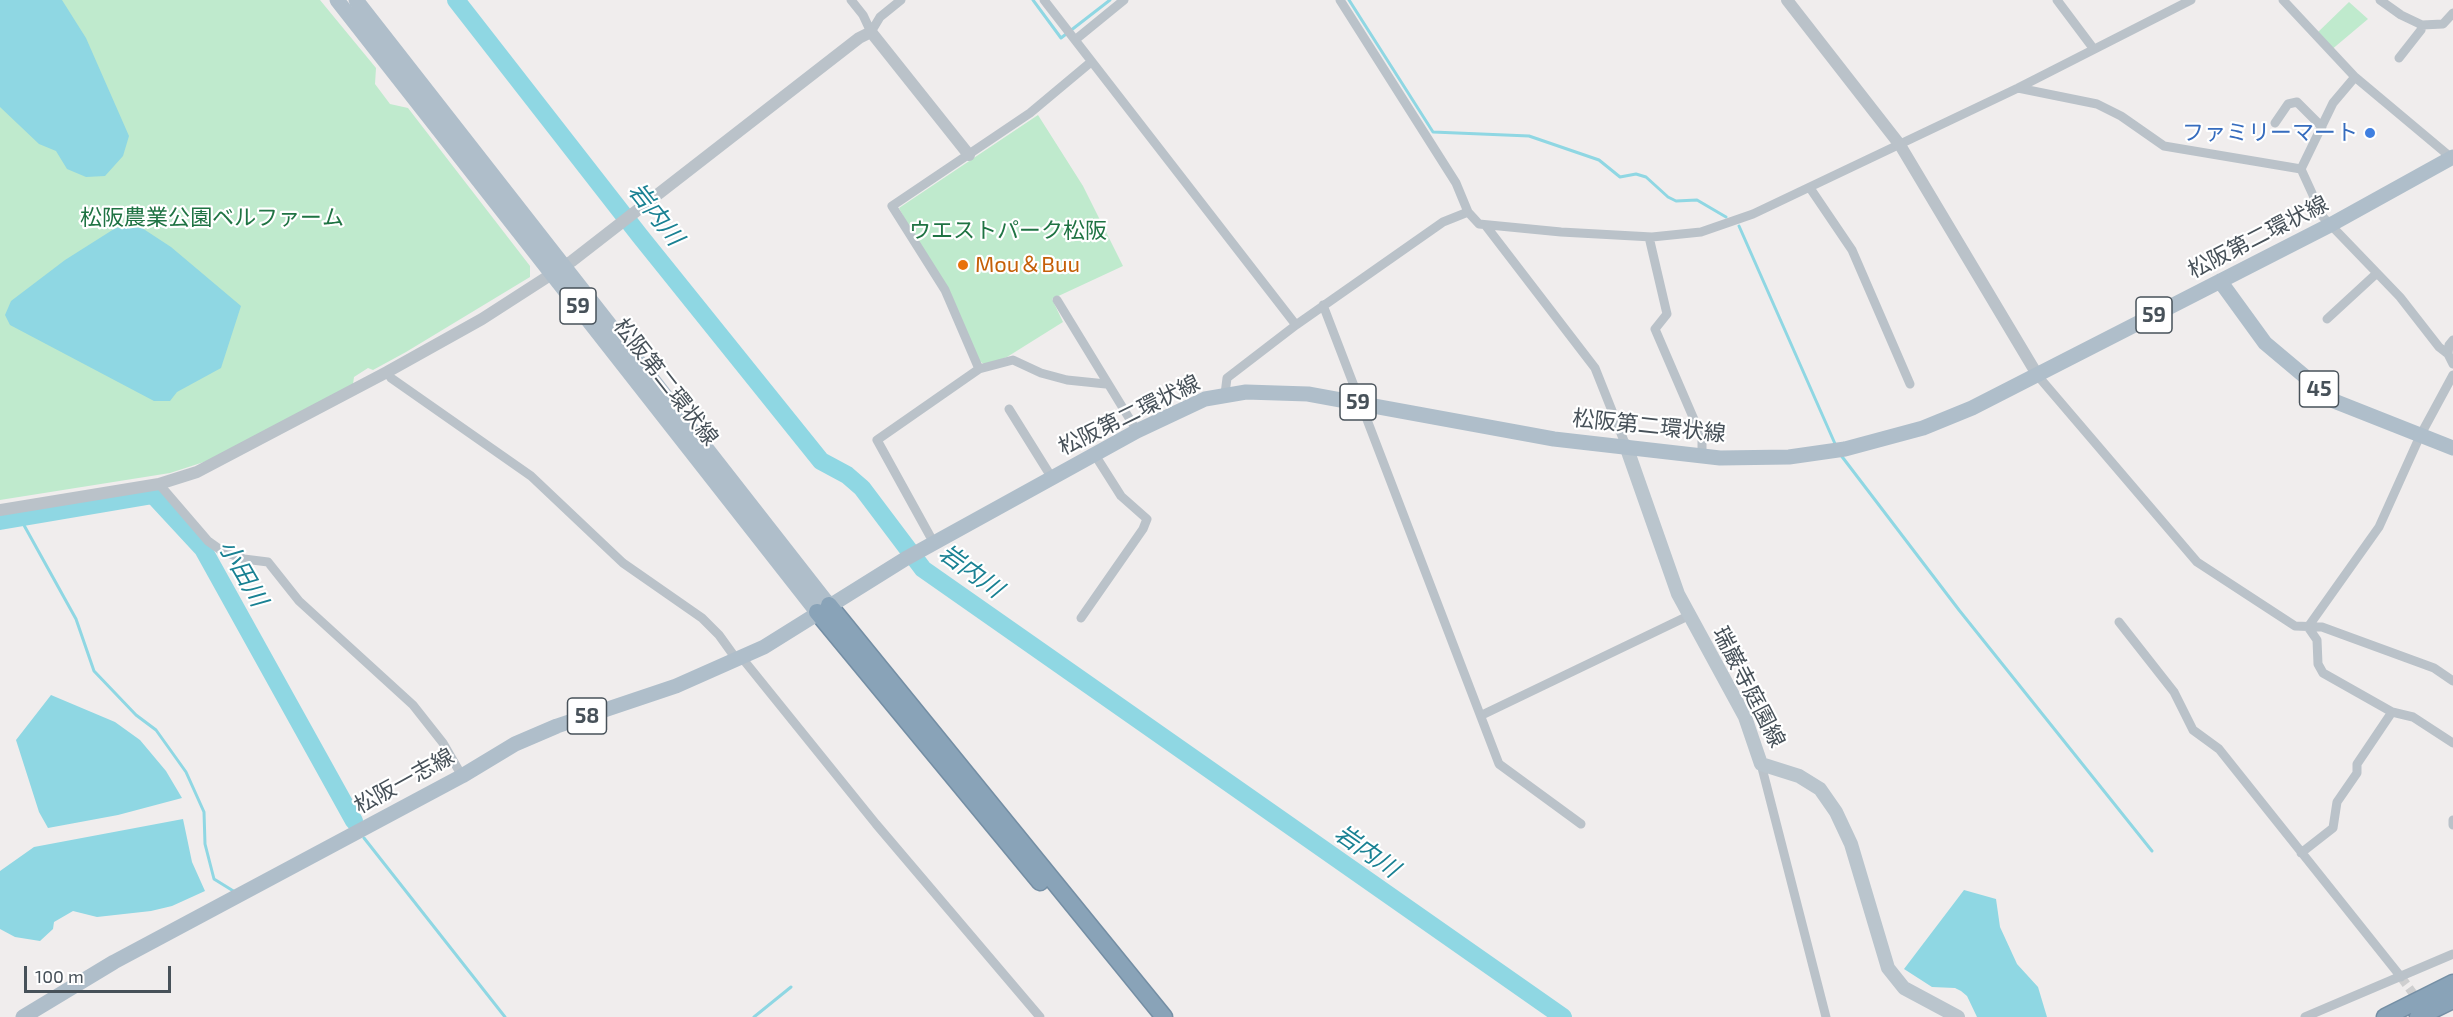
<!DOCTYPE html>
<meta charset="utf-8">
<style>
body{margin:0}
#map{position:relative;width:2453px;height:1017px;overflow:hidden;background:#f0eded;font-family:"Exo 2",sans-serif}
canvas{display:block}
.scale{position:absolute;left:24px;top:966px;width:147px;height:27px;box-sizing:border-box;border:3px solid #475159;border-top:0;padding-left:8px;font-size:18px;line-height:21px;white-space:nowrap;color:#475159;-webkit-text-stroke:4px #fff;paint-order:stroke}
</style>
<div id="map">
<canvas width="2453" height="1017"></canvas>
<div class="scale">100 m</div>
</div>
<script>
const g = document.querySelector('canvas').getContext('2d');
g.lineJoin = 'round';
function fill(path, color) { g.fillStyle = color; g.fill(path, 'evenodd'); }
const toPath = rows => new Path2D(rows.map(r => 'M' + r).join(''));
function strokePath(path, color, width, dash) { g.strokeStyle = color; g.lineWidth = width; g.lineCap = dash ? 'butt' : 'round'; g.setLineDash(dash || []); g.stroke(path); }
function label(font, color, halo, rows, align = 'center') {
  g.font = font + ' "Exo 2","Noto Sans JP",sans-serif'; g.lineWidth = 4.5; g.setLineDash([]); g.textBaseline = 'middle'; g.strokeStyle = halo; g.fillStyle = color; for (const [text, x, y, turn = 0] of rows) {
    g.save(); g.translate(x, y); g.rotate((+turn || 0) * Math.PI / 180); g.textAlign = isNaN(turn) ? turn : align; if (halo) g.strokeText(text, 0, 0); g.fillText(text, 0, 0); g.restore();
  }
}
fill(toPath([
 [0,0,320,0,376,68,375,84,390,104,408,108,530,266,530,277,406,352,373,370,368,368,354,377,353,384,207,461,170,473,0,500],
 [2349,2,2368,19,2330,51,2315,35],
 [1038,115,1083,186,1123,266,1052,299,1063,322,1007,357,985,365,978,360,899,208]
]), '#bfeacd');
fill(toPath([
 [0,0,62,0,86,38,129,136,123,156,105,176,86,177,67,169,56,151,39,144,0,107],
 [125,225,142,228,171,247,241,306,221,368,177,392,170,401,154,401,10,325,5,315,11,301,65,260,114,229],
 [51,695,115,722,140,740,166,771,182,798,118,815,48,828,39,812,16,740],
 [183,819,192,862,205,891,172,906,151,911,97,917,73,911,54,922,53,929,40,941,15,937,0,929,0,871,34,847],
 [1964,890,1996,899,2000,927,2017,964,2038,987,2047,1017,1977,1017,1967,996,1961,991,1955,988,1932,987,1904,969]
]), '#8fd7e3');
strokePath(toPath([
 [1033,0,1061,38,1110,0],
 [1349,0,1433,132,1529,136,1599,160,1620,177,1636,174,1646,177,1668,197,1676,201,1697,200,1726,217],
 [1739,226,1836,446],
 [1840,454,1959,610,2152,851],
 [20,518,76,619,94,671,136,715,156,730,186,772,204,812,205,844,214,879,235,892],
 [364,838,505,1017],
 [754,1017,791,987]
]), '#8fd7e3', 3);
strokePath(toPath([
 [456,0,640,236,821,461,847,475,862,488,923,569,1563,1017],
 [0,521,153,495,203,549,354,821]
]), '#8fd7e3', 18);
strokePath(toPath([
 [2401,977,2420,1003]
]), '#cececf', 9, [9, 4.5]);
const motorway = toPath([
 [829,605,1164,1017],
 [817,612,1040,882],
 [2385,1017,2453,983],
 [2418,1017,2453,1000]
]);
strokePath(motorway, '#748ea4', 19);
strokePath(toPath([
 [851,0,863,15,871,32],
 [1044,0,1296,325],
 [1340,0,1456,183,1468,212,1479,224,1561,232,1652,237,1701,232,1753,214,2018,88,2191,0],
 [2057,0,2093,48],
 [2283,0,2355,77,2453,159],
 [2380,0,2401,15,2422,25,2443,24,2453,13],
 [871,32,880,17,901,0],
 [1075,40,1124,0],
 [2399,58,2421,30,2422,25],
 [2018,88,2097,104,2121,116,2164,146,2301,169],
 [2275,123,2288,104,2297,102,2322,127],
 [2301,169,2323,217,2400,297,2439,347,2448,354,2453,364],
 [2301,169,2333,103,2355,77],
 [1810,188,1852,250,1910,384],
 [1486,226,1595,368,1626,446],
 [1649,237,1667,314,1655,329,1702,438,1702,456],
 [1057,300,1137,431],
 [1323,305,1499,764,1581,824],
 [2327,319,2377,273],
 [2448,354,2449,345,2453,340],
 [979,369,1013,360,1041,373,1067,380,1106,384],
 [387,372,391,378,531,476,623,563,702,618,719,635,737,660],
 [2038,376,2197,562,2295,626,2322,627,2434,668,2453,681],
 [1225,394,1227,378,1296,325,1443,222,1468,212],
 [1009,409,1052,478],
 [159,484,208,541,222,551,244,559,268,562,299,601,413,705,443,743,462,776],
 [930,536,877,440,979,369,945,290,892,206,1030,113,1091,62],
 [1081,618,1143,529,1147,519,1121,496,1095,455],
 [2119,622,2174,692,2193,730,2219,749,2401,977],
 [2308,627,2379,527,2420,436,2453,375],
 [2308,627,2317,640,2318,664,2323,673,2392,712,2413,717,2453,743],
 [742,658,876,824,1040,1017],
 [1482,715,1688,616],
 [1761,764,1826,1017],
 [2453,820,2453,825],
 [2301,853,2333,828,2337,802,2357,773,2357,764,2392,712],
 [2305,1017,2453,954]
]), '#bac2c9', 9);
strokePath(toPath([
 [1787,0,1900,145,2038,376],
 [0,510,159,484,197,472,387,372,482,319,572,261,859,38,871,32,969,155]
]), '#bac2c9', 12);
strokePath(toPath([
 [1626,446,1678,594,1745,717,1761,764,1799,776,1820,789,1836,812,1851,844,1888,968,1904,988,1958,1017]
]), '#bac5cd', 14);
strokePath(toPath([
 [337,0,817,612],
 [356,0,829,605],
 [2220,281,2265,343,2334,401,2453,448],
 [23,1017,114,962,462,776,515,744,557,726,676,686,764,647,905,559,1137,431,1205,399,1246,392,1308,394,1554,439,1720,458,1789,457,1845,449,1923,428,1972,408,2332,224,2453,157]
]), '#afbeca', 15);
strokePath(motorway, '#89a3b8', 16);
for (const [x, y, r, color] of [
 [2370,133,6,"#3f7fe0"],
 [963,265,6,"#e8710a"]
]) { const dot = new Path2D(); dot.arc(x, y, r, 0, 2 * Math.PI); g.fillStyle = color; g.fill(dot); strokePath(dot, '#fff', 2); }
for (const [x, y, w] of [
 [578,306,36],
 [2154,315,36],
 [2319,389,39],
 [1358,402,36],
 [587,716,39]
]) { const box = new Path2D(); box.roundRect(x - w / 2, y - 18, w, 36, 4.5); g.fillStyle = '#fff'; g.fill(box); strokePath(box, '#475159', 1.5); }
label('bold 21px', '#475159', null, [
 ["59",578,306],
 ["59",2154,315],
 ["45",2319,389],
 ["59",1358,402],
 ["58",587,716]
]);
label('22px', '#366cbe', '#fff', [
 ["ファミリーマート",2358,133]
], 'right');
label('22px', '#1f7343', '#fff', [
 ["松阪農業公園ベルファーム",212,218],
 ["ウエストパーク松阪",1008,231]
]);
label('22px', '#475159', '#fff', [
 ["松阪第二環状線",2258,237,-27],
 ["松阪第二環状線",666,382,52],
 ["松阪第二環状線",1129,415,-26],
 ["松阪第二環状線",1649,426,6],
 ["瑞巌寺庭園線",1749,687,63],
 ["松阪一志線",404,781,-29]
]);
label('22px', '#c56008', '#fff', [
 ["Mou＆Buu",975,265]
], 'left');
label('italic 24px', '#198193', '#fff', [
 ["岩内川",656,214,52],
 ["岩内川",971,571,36],
 ["小田川",243,573,60],
 ["岩内川",1367,851,35]
]);
</script>
